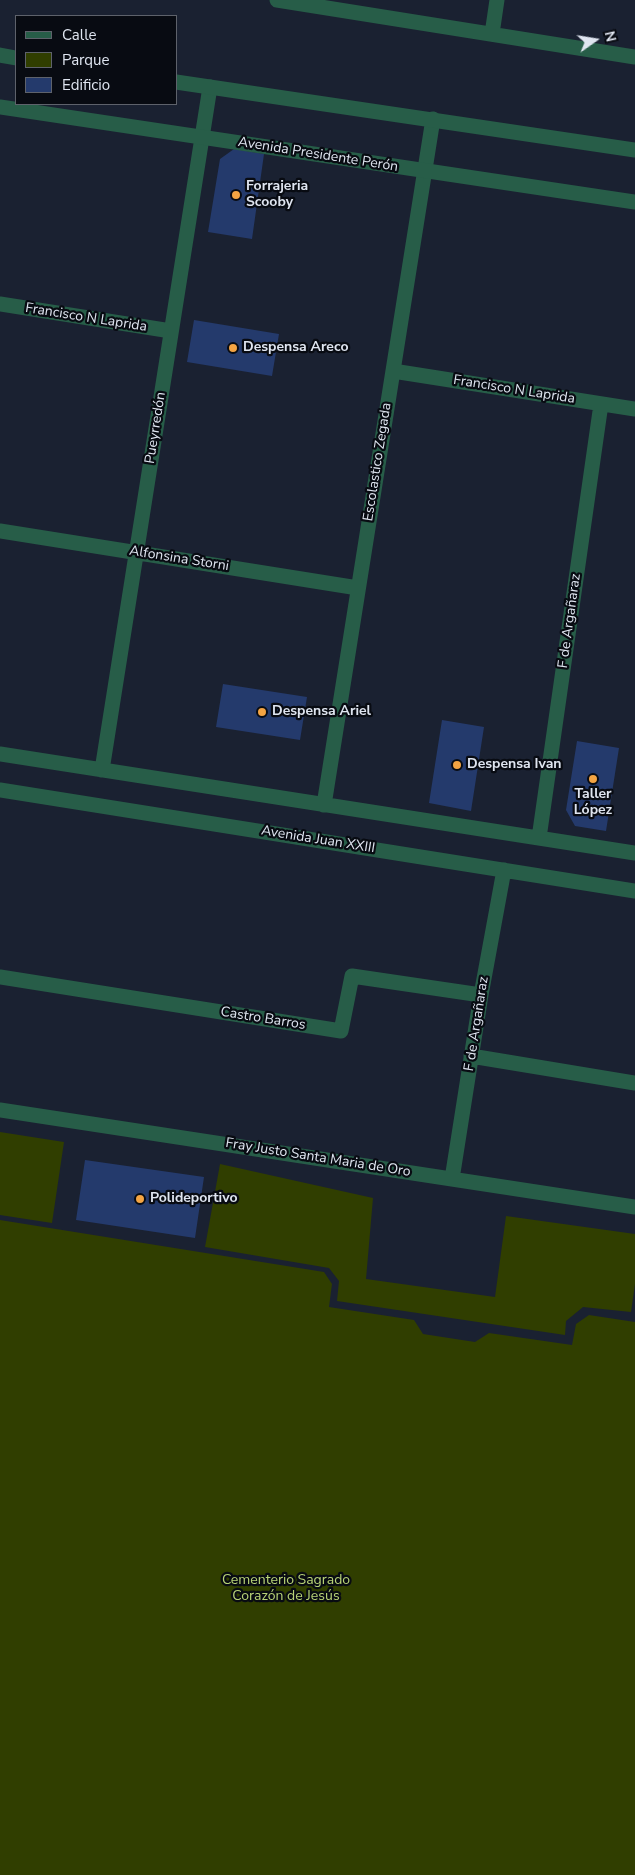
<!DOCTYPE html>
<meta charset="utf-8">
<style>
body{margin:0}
#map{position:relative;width:635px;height:1875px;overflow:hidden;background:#1a2131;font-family:"Nunito Sans",sans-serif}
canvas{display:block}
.legend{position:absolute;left:15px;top:15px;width:162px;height:90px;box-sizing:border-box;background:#080b12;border:1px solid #5e626b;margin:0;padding:6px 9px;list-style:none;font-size:15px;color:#dfe5f0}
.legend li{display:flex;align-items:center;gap:10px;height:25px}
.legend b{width:25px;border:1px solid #5e626b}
.north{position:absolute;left:570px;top:15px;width:50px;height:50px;-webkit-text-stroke:4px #080b12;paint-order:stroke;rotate:77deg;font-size:14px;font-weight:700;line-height:20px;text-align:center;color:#dfe5f0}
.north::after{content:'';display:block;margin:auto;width:18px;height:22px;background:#dfe5f0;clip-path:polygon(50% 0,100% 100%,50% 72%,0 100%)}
</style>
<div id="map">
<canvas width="635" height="1875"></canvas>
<ul class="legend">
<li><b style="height:6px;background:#275d48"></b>Calle</li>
<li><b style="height:14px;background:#303e00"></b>Parque</li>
<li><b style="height:14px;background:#243a6c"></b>Edificio</li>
</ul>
<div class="north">N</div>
</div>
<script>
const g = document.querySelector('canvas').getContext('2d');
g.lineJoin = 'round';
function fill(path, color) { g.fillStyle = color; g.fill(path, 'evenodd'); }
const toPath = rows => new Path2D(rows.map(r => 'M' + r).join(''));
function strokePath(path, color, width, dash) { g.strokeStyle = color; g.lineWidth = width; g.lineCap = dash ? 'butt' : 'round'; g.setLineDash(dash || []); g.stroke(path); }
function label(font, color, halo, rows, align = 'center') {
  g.font = font + ' "Nunito Sans",sans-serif'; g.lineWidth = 4.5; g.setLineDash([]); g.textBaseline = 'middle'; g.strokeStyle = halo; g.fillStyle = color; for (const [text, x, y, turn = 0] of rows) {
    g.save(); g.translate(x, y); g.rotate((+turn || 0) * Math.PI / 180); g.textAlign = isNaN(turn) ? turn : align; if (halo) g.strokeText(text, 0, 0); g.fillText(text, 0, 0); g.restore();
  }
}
fill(toPath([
 [0,1132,64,1142,52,1223,0,1215],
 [220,1164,373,1198,366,1279,495,1297,506,1216,635,1234,635,1284,631,1312,583,1307,566,1321,565,1335,337,1301,339,1281,329,1268,205,1247],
 [0,1220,324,1272,332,1284,329,1307,414,1320,423,1334,475,1342,489,1333,572,1345,576,1324,589,1315,635,1322,635,1875,0,1875]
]), '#303e00');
fill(toPath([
 [234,149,264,154,252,239,208,232,220,159],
 [194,320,279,334,272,376,187,362],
 [223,684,307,697,300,740,216,727],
 [442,720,484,727,471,811,429,803],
 [577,741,619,748,606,831,575,826,566,810],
 [85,1160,204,1177,195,1238,76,1220]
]), '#243a6c');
strokePath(toPath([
 [277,0,635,57],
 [492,34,497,0],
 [0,304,171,331],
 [393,371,635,409],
 [0,531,358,588],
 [0,754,635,853],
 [102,770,210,87],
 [0,790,635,891],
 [324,805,433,119],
 [539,838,601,404],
 [0,977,341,1031,352,976,481,995],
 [471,1056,635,1083],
 [0,1110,635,1207],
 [452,1179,481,995,504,870]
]), '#275d48', 15);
strokePath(toPath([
 [0,55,16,58],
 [176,82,635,150],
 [0,107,635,202]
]), '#275d48', 15);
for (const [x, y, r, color] of [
 [236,195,5,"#f4a443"],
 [233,348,5,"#f4a443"],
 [262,712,5,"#f4a443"],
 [457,765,5,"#f4a443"],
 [593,779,5,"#f4a443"],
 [140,1199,5,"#f4a443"]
]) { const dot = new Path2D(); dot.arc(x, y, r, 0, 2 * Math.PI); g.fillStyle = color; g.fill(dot); strokePath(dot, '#080b12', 2); }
label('14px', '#dfe5f0', '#080b12', [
 ["Avenida Presidente Perón",318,155,9],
 ["Francisco N Laprida",86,318,9],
 ["Francisco N Laprida",514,390,9],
 ["Pueyrredón",156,428,-81],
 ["Escolastico Zegada",378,462,-81],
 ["Alfonsina Storni",179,559,9],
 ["F de Argañaraz",570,621,-82],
 ["Avenida Juan XXIII",318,840,9],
 ["Castro Barros",263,1019,9],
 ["F de Argañaraz",477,1024,-81],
 ["Fray Justo Santa Maria de Oro",318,1158,9]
]);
label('bold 14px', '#dfe5f0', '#080b12', [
 ["Forrajeria",246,187],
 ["Scooby",246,203],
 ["Despensa Areco",243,348],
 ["Despensa Ariel",272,712],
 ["Despensa Ivan",467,765],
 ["Taller",593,795,"center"],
 ["López",593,811,"center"],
 ["Polideportivo",150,1199]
], 'left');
label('14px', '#b8d377', '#080b12', [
 ["Cementerio Sagrado",286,1581],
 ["Corazón de Jesús",286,1597]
]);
</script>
